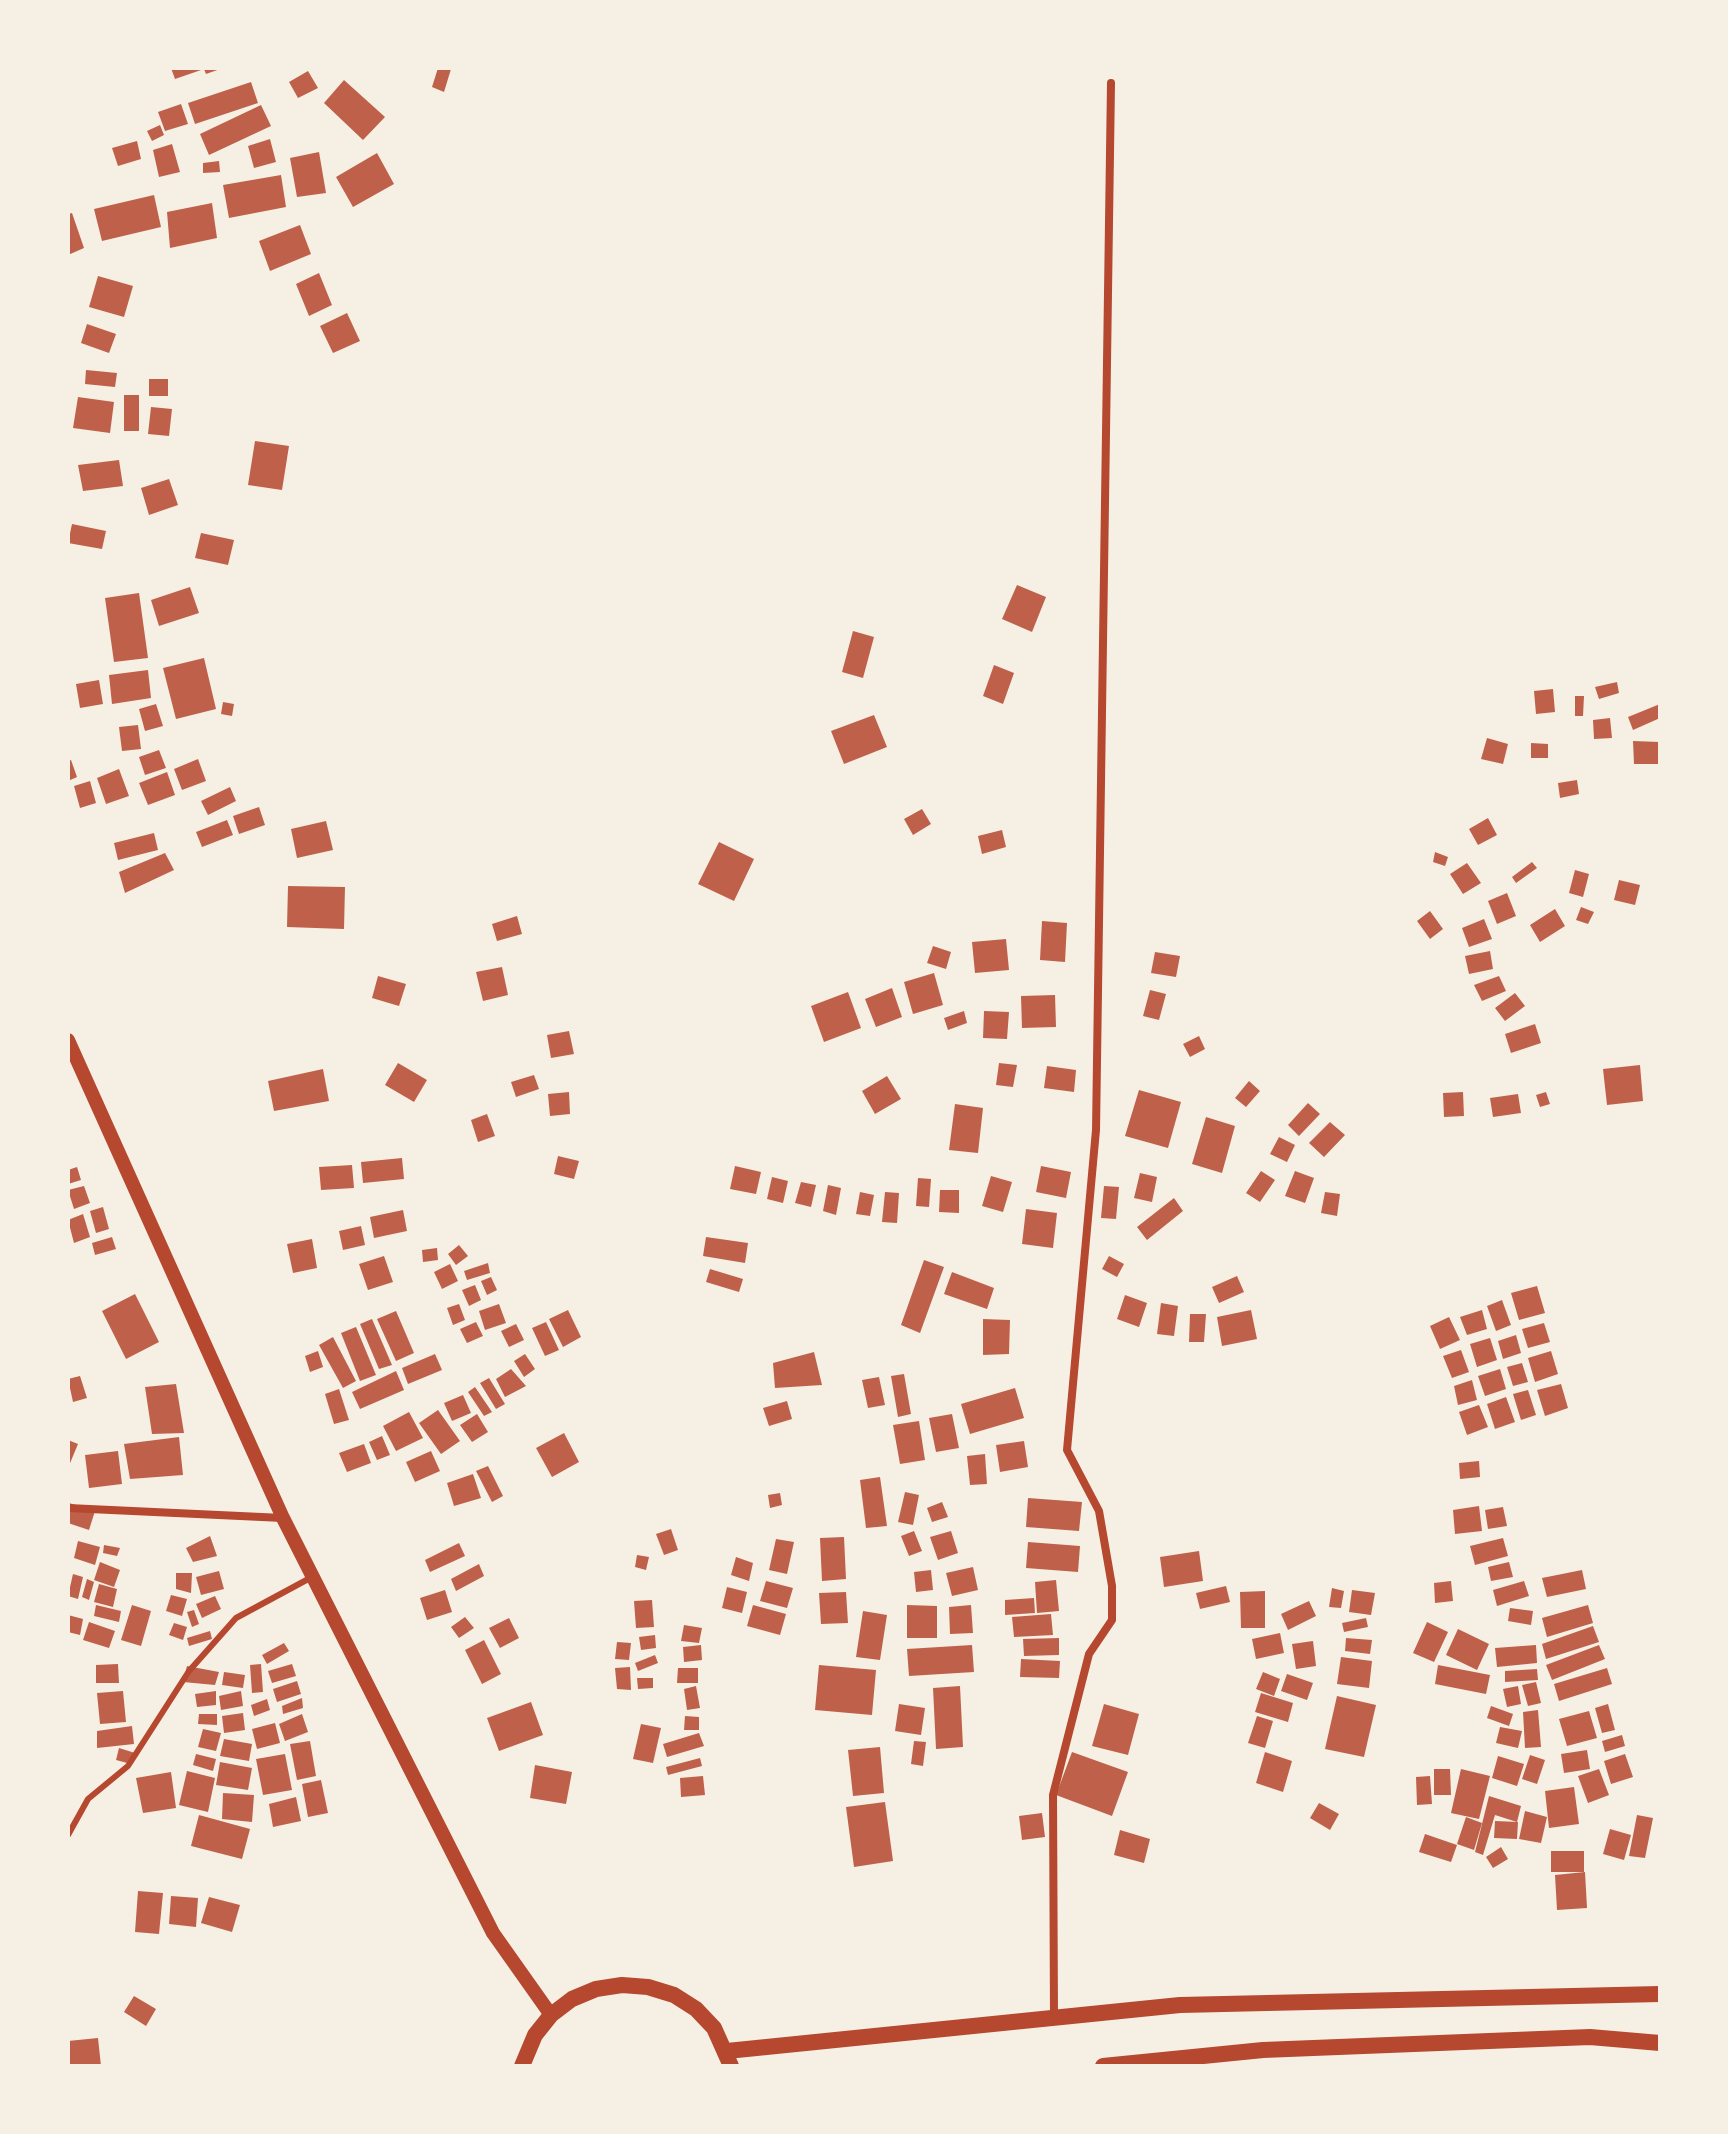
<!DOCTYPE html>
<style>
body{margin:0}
#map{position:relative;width:1728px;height:2134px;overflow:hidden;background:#f6efe4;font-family:"Noto Sans",sans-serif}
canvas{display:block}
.frame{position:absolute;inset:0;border:70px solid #f6efe4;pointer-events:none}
</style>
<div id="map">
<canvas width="1728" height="2134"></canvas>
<div class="frame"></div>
</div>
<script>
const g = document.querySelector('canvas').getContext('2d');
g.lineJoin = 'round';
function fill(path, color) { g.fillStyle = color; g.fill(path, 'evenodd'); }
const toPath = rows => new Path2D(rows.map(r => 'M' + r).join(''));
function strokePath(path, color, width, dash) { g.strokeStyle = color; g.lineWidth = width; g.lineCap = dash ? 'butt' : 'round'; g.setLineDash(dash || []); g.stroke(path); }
fill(toPath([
 [171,68,223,68,206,74,204,69,175,79],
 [438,68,451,69,444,92,432,87],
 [308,71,318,88,298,98,289,82],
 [344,80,385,117,363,140,324,103],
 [251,82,258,103,195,124,188,103],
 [181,104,188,124,165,131,158,112],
 [261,105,271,126,209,155,200,134],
 [160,125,164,135,152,141,147,131],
 [270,139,276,162,254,168,248,146],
 [137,141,141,159,118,166,112,148],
 [172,144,180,172,159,177,153,150],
 [319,152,326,193,297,197,290,158],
 [377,153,394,184,353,207,336,177],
 [219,161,220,172,203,173,203,163],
 [281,175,286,207,229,218,223,185],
 [154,195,161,227,102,241,94,209],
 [212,203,217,238,170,248,167,212],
 [72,213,84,248,68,255,68,214],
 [300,225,311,254,270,271,259,241],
 [319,273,332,305,309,316,296,284],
 [98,276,133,286,124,317,89,307],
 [347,313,360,341,333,353,320,326],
 [87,324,116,334,109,353,81,343],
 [86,370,117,373,115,387,85,384],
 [149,379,168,379,168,396,149,396],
 [124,395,139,395,139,431,124,431],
 [78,397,114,402,110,433,73,428],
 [151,407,172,409,169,436,148,434],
 [255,441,289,446,282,490,248,485],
 [119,460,123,486,83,491,78,465],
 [169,479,178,505,149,515,141,488],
 [72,524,106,531,102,549,68,543],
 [201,533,234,540,228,565,195,558],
 [1017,585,1046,597,1032,632,1002,619],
 [190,587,199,613,159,626,151,600],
 [139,593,148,658,114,662,105,598],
 [853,631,874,637,863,678,842,672],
 [204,658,216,709,176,719,163,668],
 [994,665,1014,673,1003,704,983,696],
 [148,670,151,698,112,704,109,675],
 [99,680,103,704,80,708,76,684],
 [1617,682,1619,693,1599,699,1595,687],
 [1553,689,1555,712,1536,714,1534,691],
 [1575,696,1584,696,1583,716,1575,716],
 [223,702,234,704,232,716,221,714],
 [156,704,163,726,145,731,139,709],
 [1660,704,1660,718,1633,730,1628,717],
 [874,715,887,747,844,764,831,731],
 [1610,718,1612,738,1594,739,1593,720],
 [138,725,141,749,122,751,119,727],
 [1487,738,1508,744,1503,764,1481,759],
 [1633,741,1660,742,1660,764,1634,764],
 [1531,743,1548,744,1548,758,1531,758],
 [159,750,166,768,145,775,139,757],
 [198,759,206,781,182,790,174,769],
 [71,760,77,777,68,781,68,761],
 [119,769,129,796,106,804,97,778],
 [167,772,175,795,148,805,139,783],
 [1577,780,1579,794,1560,798,1558,783],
 [90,781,96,803,80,808,74,786],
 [230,787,236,801,208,815,201,801],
 [259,807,265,825,239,834,233,816],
 [922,809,931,824,913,835,904,819],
 [1488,818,1497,835,1478,845,1469,829],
 [227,820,233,835,202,847,196,832],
 [326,821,333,850,297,858,291,829],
 [1002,830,1006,847,982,854,978,836],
 [154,833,158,850,118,860,114,843],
 [719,842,754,859,734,901,698,884],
 [1435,852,1448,857,1445,866,1433,862],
 [165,853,174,870,125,893,119,872],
 [1532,862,1537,868,1516,883,1512,877],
 [1467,863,1481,883,1463,894,1450,874],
 [1575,870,1589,874,1583,897,1569,893],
 [1619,880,1640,885,1635,905,1614,900],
 [288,886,345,887,344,929,287,927],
 [1507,893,1516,916,1497,924,1488,901],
 [1581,907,1594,912,1588,924,1576,920],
 [1555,909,1565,926,1540,942,1530,925],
 [1430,911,1443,929,1430,939,1417,921],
 [517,916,522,934,497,941,492,924],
 [1484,919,1492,939,1469,947,1462,928],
 [1042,921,1067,923,1065,962,1040,960],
 [1006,939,1009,970,975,973,972,942],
 [933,946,951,952,946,969,927,963],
 [1490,951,1493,969,1469,974,1465,956],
 [1155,952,1180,956,1176,977,1151,973],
 [502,967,508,995,483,1001,476,972],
 [934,973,943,1005,913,1014,904,982],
 [378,976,406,984,399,1006,372,998],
 [1499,976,1506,991,1482,1001,1474,985],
 [892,988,902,1017,876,1027,865,999],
 [1150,990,1166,994,1159,1020,1143,1016],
 [848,992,861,1028,824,1042,811,1006],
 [1515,993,1525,1006,1505,1021,1495,1008],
 [1055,995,1056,1027,1022,1028,1021,996],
 [964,1011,967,1023,948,1030,944,1018],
 [984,1011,1009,1012,1007,1039,983,1038],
 [1535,1024,1541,1043,1511,1053,1505,1034],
 [569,1031,574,1054,551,1058,547,1035],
 [1199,1036,1205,1049,1190,1057,1183,1044],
 [398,1063,427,1080,414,1102,385,1085],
 [999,1063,1017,1065,1013,1087,996,1085],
 [1640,1065,1643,1101,1607,1105,1603,1069],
 [1047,1066,1076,1070,1074,1092,1044,1088],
 [323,1069,329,1101,274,1111,268,1081],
 [534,1075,539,1089,516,1097,511,1082],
 [887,1076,901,1099,875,1114,862,1091],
 [1249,1081,1260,1091,1246,1107,1235,1098],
 [1139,1090,1181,1102,1168,1148,1125,1136],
 [569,1092,570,1114,550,1116,548,1094],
 [1463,1092,1464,1116,1444,1117,1443,1093],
 [1546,1092,1550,1104,1540,1107,1536,1095],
 [1518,1094,1521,1113,1493,1117,1490,1098],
 [1308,1103,1320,1114,1299,1136,1288,1125],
 [955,1104,983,1108,978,1153,949,1150],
 [487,1114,495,1136,478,1142,471,1120],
 [1206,1117,1235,1126,1222,1173,1192,1164],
 [1330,1122,1345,1135,1324,1157,1309,1143],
 [1279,1137,1295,1145,1287,1162,1270,1154],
 [558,1156,579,1161,574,1179,554,1174],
 [402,1158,404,1179,363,1183,361,1162],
 [352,1165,354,1188,321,1190,319,1167],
 [735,1166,761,1172,756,1194,730,1189],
 [1041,1166,1071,1172,1066,1198,1036,1192],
 [77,1167,81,1180,68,1184,68,1170],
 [1261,1171,1275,1180,1260,1202,1246,1193],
 [1295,1171,1314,1178,1305,1203,1285,1196],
 [1140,1173,1157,1177,1152,1202,1134,1198],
 [991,1176,1012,1182,1003,1212,982,1206],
 [772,1177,788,1181,783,1203,767,1199],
 [918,1178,931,1179,929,1207,916,1206],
 [801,1182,816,1185,811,1207,795,1203],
 [828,1185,841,1188,836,1215,823,1211],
 [84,1186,90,1203,74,1209,68,1190],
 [1104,1186,1119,1187,1116,1219,1101,1218],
 [940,1190,959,1190,959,1213,939,1212],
 [860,1192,874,1195,870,1216,856,1214],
 [885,1192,899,1193,897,1223,882,1222],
 [1325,1192,1340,1194,1337,1216,1321,1213],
 [1174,1198,1183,1211,1147,1240,1137,1227],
 [103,1207,109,1229,96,1233,90,1211],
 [1026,1209,1057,1213,1053,1248,1022,1244],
 [403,1210,407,1231,374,1238,370,1217],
 [83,1214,90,1237,74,1243,68,1220],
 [361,1226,365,1245,343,1250,339,1231],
 [112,1237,116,1249,95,1255,92,1243],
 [706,1237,748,1243,745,1263,703,1256],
 [312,1239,317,1268,293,1273,287,1244],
 [459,1245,468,1256,456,1265,448,1254],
 [437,1248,438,1260,423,1262,422,1250],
 [384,1256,393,1282,368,1290,359,1264],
 [1109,1256,1124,1264,1117,1277,1102,1269],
 [924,1260,944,1267,920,1333,901,1325],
 [488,1263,490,1273,467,1280,464,1271],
 [450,1264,458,1281,442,1289,434,1272],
 [710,1269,743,1279,739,1292,706,1282],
 [952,1272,994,1288,987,1309,944,1294],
 [1237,1276,1244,1292,1219,1303,1212,1287],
 [491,1277,497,1290,487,1295,481,1281],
 [475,1285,481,1300,469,1306,462,1290],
 [1537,1286,1545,1313,1519,1320,1511,1293],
 [135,1294,159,1342,126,1359,102,1311],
 [1125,1295,1147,1303,1139,1327,1117,1319],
 [1502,1300,1511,1325,1496,1331,1487,1306],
 [1161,1303,1178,1306,1174,1336,1157,1334],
 [459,1304,465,1320,453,1325,447,1308],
 [499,1304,506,1323,485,1330,479,1311],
 [568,1310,581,1337,563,1347,549,1319],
 [1251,1310,1257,1339,1222,1346,1217,1317],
 [1482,1310,1487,1329,1467,1335,1460,1317],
 [396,1311,414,1353,396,1361,377,1319],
 [1190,1314,1206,1314,1204,1342,1189,1342],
 [1449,1317,1460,1340,1440,1349,1430,1326],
 [372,1319,392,1365,379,1369,360,1324],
 [983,1319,1010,1320,1009,1354,983,1355],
 [476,1322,483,1336,467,1343,460,1329],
 [546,1322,559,1350,545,1356,532,1328],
 [1544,1323,1550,1342,1528,1348,1522,1329],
 [516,1324,524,1340,509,1347,501,1331],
 [356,1327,376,1375,360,1381,341,1333],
 [1516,1335,1521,1353,1503,1359,1498,1341],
 [333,1337,356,1381,343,1388,319,1345],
 [1490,1338,1497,1360,1477,1367,1470,1344],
 [1461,1350,1469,1372,1452,1378,1443,1356],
 [318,1351,323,1367,310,1372,305,1356],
 [1551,1351,1558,1374,1535,1382,1528,1358],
 [814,1352,822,1385,775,1388,773,1363],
 [435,1354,442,1370,408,1384,402,1368],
 [525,1354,535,1369,524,1377,514,1361],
 [1522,1363,1528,1382,1513,1386,1507,1367],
 [511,1369,526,1386,505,1397,496,1379],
 [1500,1369,1506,1389,1485,1396,1478,1376],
 [396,1371,404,1390,360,1409,352,1392],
 [904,1374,911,1414,898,1417,891,1376],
 [80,1376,87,1398,73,1402,68,1379],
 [879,1377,885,1405,868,1408,862,1380],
 [489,1378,505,1404,496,1409,480,1383],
 [1472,1380,1477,1400,1458,1405,1454,1386],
 [176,1384,184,1433,152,1434,145,1387],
 [1561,1384,1568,1408,1545,1416,1537,1390],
 [475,1387,492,1412,484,1416,468,1392],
 [1015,1388,1024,1418,970,1434,961,1404],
 [339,1389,349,1420,334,1424,325,1394],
 [1528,1390,1536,1415,1521,1420,1513,1394],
 [463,1395,471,1413,452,1421,444,1403],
 [1506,1397,1515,1422,1495,1429,1487,1404],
 [787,1401,792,1419,769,1426,763,1408],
 [1479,1405,1488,1427,1467,1435,1459,1412],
 [438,1410,460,1441,441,1454,419,1423],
 [409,1412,423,1438,396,1451,383,1426],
 [477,1414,488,1432,472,1442,460,1425],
 [952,1414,959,1448,936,1452,929,1418],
 [919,1421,925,1460,900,1464,893,1425],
 [564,1433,579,1462,552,1477,536,1448],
 [382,1436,390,1455,377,1460,369,1442],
 [179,1437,183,1475,130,1479,124,1444],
 [68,1440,78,1444,68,1468],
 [1024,1441,1028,1467,1000,1472,996,1445],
 [364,1444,371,1463,347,1472,339,1453],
 [118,1451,122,1484,89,1488,85,1455],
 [431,1451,440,1471,415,1482,406,1462],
 [985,1454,987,1484,970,1485,967,1456],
 [1479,1461,1480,1477,1460,1479,1459,1463],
 [488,1466,503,1496,492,1502,476,1471],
 [473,1474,481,1498,454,1506,447,1483],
 [880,1477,887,1526,866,1528,860,1480],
 [905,1492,919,1495,913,1525,898,1522],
 [780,1493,782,1505,770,1508,768,1495],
 [1028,1498,1082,1502,1079,1531,1026,1527],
 [942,1502,948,1517,932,1522,927,1508],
 [69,1503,95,1511,89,1530,68,1523],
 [1479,1506,1482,1531,1455,1534,1453,1510],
 [1503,1507,1507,1526,1488,1529,1485,1510],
 [671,1529,678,1550,664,1555,656,1534],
 [914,1531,922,1551,909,1556,901,1536],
 [951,1531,958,1553,938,1560,930,1537],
 [210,1536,217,1556,193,1562,186,1548],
 [844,1537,846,1579,822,1581,820,1538],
 [1503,1538,1508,1556,1475,1565,1470,1546],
 [776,1539,794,1542,787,1574,769,1570],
 [78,1541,100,1547,95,1565,74,1558],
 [1028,1542,1080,1546,1078,1572,1026,1568],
 [459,1543,465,1556,430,1572,425,1560],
 [104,1545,120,1548,117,1556,103,1553],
 [1199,1551,1203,1581,1164,1587,1160,1557],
 [637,1555,649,1557,646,1570,635,1567],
 [736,1557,753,1563,749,1581,731,1575],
 [100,1562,120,1570,114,1587,94,1580],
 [1509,1562,1513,1577,1491,1581,1488,1567],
 [479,1564,484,1576,456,1591,451,1579],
 [973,1567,978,1590,952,1596,946,1573],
 [931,1570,933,1590,916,1592,914,1572],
 [1582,1570,1586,1589,1547,1597,1542,1578],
 [219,1571,224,1589,201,1595,196,1577],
 [176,1573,192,1573,191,1593,176,1589],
 [73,1574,83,1577,78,1599,68,1596],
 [87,1579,94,1582,89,1600,82,1597],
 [1056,1580,1059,1611,1037,1613,1035,1582],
 [766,1581,793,1588,787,1608,760,1601],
 [1451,1581,1453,1601,1435,1603,1434,1583],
 [1524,1581,1529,1596,1497,1606,1493,1590],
 [99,1584,117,1589,113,1607,94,1602],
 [1226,1586,1230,1602,1200,1609,1196,1593],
 [727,1587,747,1592,742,1613,722,1608],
 [1332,1588,1344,1591,1341,1608,1329,1607],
 [445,1590,452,1612,427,1620,420,1598],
 [1352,1590,1375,1593,1371,1615,1349,1612],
 [1265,1591,1265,1628,1241,1628,1240,1592],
 [846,1592,848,1623,821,1624,819,1593],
 [171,1595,187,1599,182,1616,166,1611],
 [215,1596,221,1609,202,1618,196,1604],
 [1034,1598,1035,1613,1005,1615,1005,1600],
 [652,1600,654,1627,636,1628,634,1601],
 [1309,1601,1316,1616,1288,1630,1281,1614],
 [96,1605,121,1611,119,1622,94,1616],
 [132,1605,151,1611,141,1646,121,1640],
 [753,1605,786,1614,780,1635,747,1626],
 [907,1605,937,1606,937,1638,907,1638],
 [971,1605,973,1633,950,1634,949,1607],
 [1588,1605,1593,1623,1547,1637,1542,1618],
 [1510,1608,1533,1611,1531,1625,1508,1621],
 [194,1610,199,1624,192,1627,187,1612],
 [863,1611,887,1615,880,1660,856,1657],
 [1051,1614,1053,1635,1014,1637,1012,1617],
 [68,1615,83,1619,80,1635,68,1632],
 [465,1617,474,1628,459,1638,451,1627],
 [509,1618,519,1638,500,1648,489,1628],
 [1366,1618,1368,1627,1344,1632,1342,1623],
 [89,1622,115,1631,109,1648,83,1640],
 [1427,1622,1448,1632,1434,1662,1413,1653],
 [174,1623,187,1627,183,1640,169,1635],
 [684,1625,702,1628,699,1643,681,1641],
 [1593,1626,1599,1642,1546,1659,1542,1644],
 [1458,1629,1489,1644,1477,1670,1446,1655],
 [210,1631,212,1639,189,1646,187,1638],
 [1280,1633,1284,1653,1256,1659,1252,1639],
 [655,1635,656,1648,641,1650,639,1637],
 [1059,1638,1059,1655,1024,1656,1023,1639],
 [1346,1638,1372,1640,1370,1654,1345,1651],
 [484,1640,501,1674,482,1684,465,1650],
 [1313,1641,1316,1666,1296,1669,1292,1644],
 [617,1642,631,1643,629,1660,615,1659],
 [284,1643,289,1651,267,1664,262,1655],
 [701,1645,702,1660,684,1662,683,1647],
 [972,1645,974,1672,909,1676,907,1649],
 [1536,1645,1537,1663,1497,1667,1495,1648],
 [1599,1645,1605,1659,1552,1680,1546,1665],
 [655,1655,658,1663,638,1671,635,1663],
 [1341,1657,1372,1661,1369,1688,1337,1684],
 [1021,1659,1060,1661,1059,1678,1020,1677],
 [118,1664,119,1683,96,1683,96,1665],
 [261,1664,263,1692,252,1693,250,1665],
 [292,1664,296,1676,272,1683,268,1671],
 [819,1665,876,1670,872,1715,815,1710],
 [1438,1665,1490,1675,1486,1694,1435,1684],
 [187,1666,219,1672,215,1685,183,1682],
 [630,1667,631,1690,617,1689,615,1668],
 [678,1668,698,1668,698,1683,677,1683],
 [1607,1668,1612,1684,1559,1701,1554,1684],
 [1537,1669,1538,1680,1505,1682,1505,1671],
 [224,1672,245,1675,243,1688,222,1685],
 [1263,1672,1280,1679,1274,1696,1256,1689],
 [1287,1674,1313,1683,1307,1700,1281,1691],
 [637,1678,653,1678,653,1688,638,1689],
 [297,1681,301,1694,277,1702,273,1689],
 [1536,1682,1541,1703,1528,1706,1522,1685],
 [696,1686,700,1708,687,1710,684,1689],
 [960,1686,963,1747,936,1749,933,1688],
 [1518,1686,1521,1704,1507,1707,1503,1689],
 [123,1691,126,1722,100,1724,97,1693],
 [216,1691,216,1705,197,1707,195,1694],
 [241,1691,243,1706,221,1710,219,1696],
 [1261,1693,1293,1703,1288,1722,1255,1712],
 [1337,1696,1376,1705,1364,1757,1325,1749],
 [302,1698,303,1708,283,1714,282,1706],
 [267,1699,270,1710,254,1716,251,1705],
 [531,1702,543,1735,499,1751,487,1718],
 [899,1704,925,1708,921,1735,895,1731],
 [1104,1704,1139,1714,1128,1755,1092,1746],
 [1608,1704,1615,1730,1602,1733,1595,1708],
 [1491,1706,1513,1714,1509,1726,1487,1718],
 [1538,1710,1541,1747,1525,1748,1523,1712],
 [1589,1711,1597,1738,1567,1746,1559,1719],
 [243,1713,245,1730,224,1733,222,1716],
 [199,1714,217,1714,217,1725,198,1724],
 [302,1714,308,1732,285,1741,279,1724],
 [685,1716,699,1717,699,1730,684,1730],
 [1257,1716,1273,1721,1265,1748,1248,1743],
 [275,1723,280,1743,257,1749,252,1729],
 [641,1724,661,1728,653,1763,633,1759],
 [132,1726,134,1744,97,1748,97,1731],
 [1500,1727,1522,1731,1518,1748,1496,1743],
 [203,1729,221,1733,216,1751,198,1747],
 [699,1733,704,1746,667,1757,663,1744],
 [1622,1735,1625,1746,1605,1752,1602,1741],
 [224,1739,252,1744,249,1761,220,1756],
 [310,1741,316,1776,297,1780,290,1744],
 [914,1741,926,1742,923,1766,911,1764],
 [880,1747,884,1793,853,1796,848,1750],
 [119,1748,135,1753,131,1764,116,1760],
 [1587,1750,1590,1769,1564,1773,1561,1754],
 [1072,1752,1128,1772,1112,1816,1056,1795],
 [1265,1752,1292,1761,1283,1792,1256,1783],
 [196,1754,216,1759,213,1771,193,1765],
 [285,1754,292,1790,263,1795,256,1759],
 [1625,1754,1633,1777,1611,1784,1604,1761],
 [1530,1755,1545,1760,1537,1784,1522,1779],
 [1498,1756,1524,1764,1517,1786,1492,1778],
 [700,1758,702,1766,668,1775,666,1767],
 [220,1762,252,1768,248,1790,216,1785],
 [535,1765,572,1772,566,1804,530,1798],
 [1434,1769,1450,1769,1451,1795,1434,1795],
 [1461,1769,1490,1776,1479,1819,1451,1813],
 [1599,1769,1609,1795,1588,1803,1578,1776],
 [187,1771,215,1778,208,1812,179,1805],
 [171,1772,176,1808,143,1813,136,1778],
 [703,1776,705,1795,681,1797,680,1778],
 [1430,1776,1432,1804,1417,1805,1416,1777],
 [321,1780,328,1813,308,1817,302,1784],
 [1574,1787,1579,1824,1549,1828,1545,1791],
 [223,1793,254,1795,252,1822,222,1819],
 [1489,1796,1521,1806,1517,1822,1495,1815,1483,1855,1475,1852],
 [296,1797,301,1821,273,1827,269,1804],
 [885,1802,893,1861,854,1867,846,1807],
 [1319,1803,1339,1814,1330,1830,1310,1818],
 [1525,1811,1547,1817,1541,1843,1519,1839],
 [1042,1813,1045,1837,1022,1840,1019,1816],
 [199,1815,250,1829,242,1859,191,1846],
 [1637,1815,1653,1818,1645,1858,1629,1856],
 [1466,1817,1482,1823,1474,1850,1457,1844],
 [1495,1821,1518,1822,1517,1839,1494,1838],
 [1610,1829,1631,1835,1624,1860,1603,1854],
 [1120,1830,1150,1839,1144,1863,1114,1855],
 [1425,1834,1457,1845,1451,1862,1419,1852],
 [1501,1847,1508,1859,1493,1868,1486,1857],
 [1551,1851,1584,1851,1584,1872,1551,1872],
 [1585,1872,1587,1908,1557,1910,1555,1875],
 [138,1891,163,1893,159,1934,135,1932],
 [171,1896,198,1898,196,1927,169,1924],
 [209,1897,240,1905,232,1932,201,1923],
 [134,1996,156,2009,146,2026,124,2012],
 [98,2038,101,2066,68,2066,68,2041]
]), '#bf614a');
strokePath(toPath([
 [68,1835,88,1799,128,1766,189,1671,236,1618,312,1577]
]), '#b5482f', 6);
strokePath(toPath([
 [68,1508,283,1518],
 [1054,2018,1053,1795,1089,1654,1112,1620,1112,1586,1099,1511,1067,1450,1096,1130,1111,83]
]), '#b5482f', 8);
strokePath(toPath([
 [68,1040,283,1518,493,1933,551,2015]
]), '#b5482f', 14);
strokePath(toPath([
 [727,2051,1180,2005,1660,1994],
 [522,2066,535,2035,551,2015,572,1999,596,1989,622,1985,648,1987,674,1995,696,2009,714,2028,731,2066],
 [1103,2066,1263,2050,1590,2037,1660,2043]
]), '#b5482f', 16);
</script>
